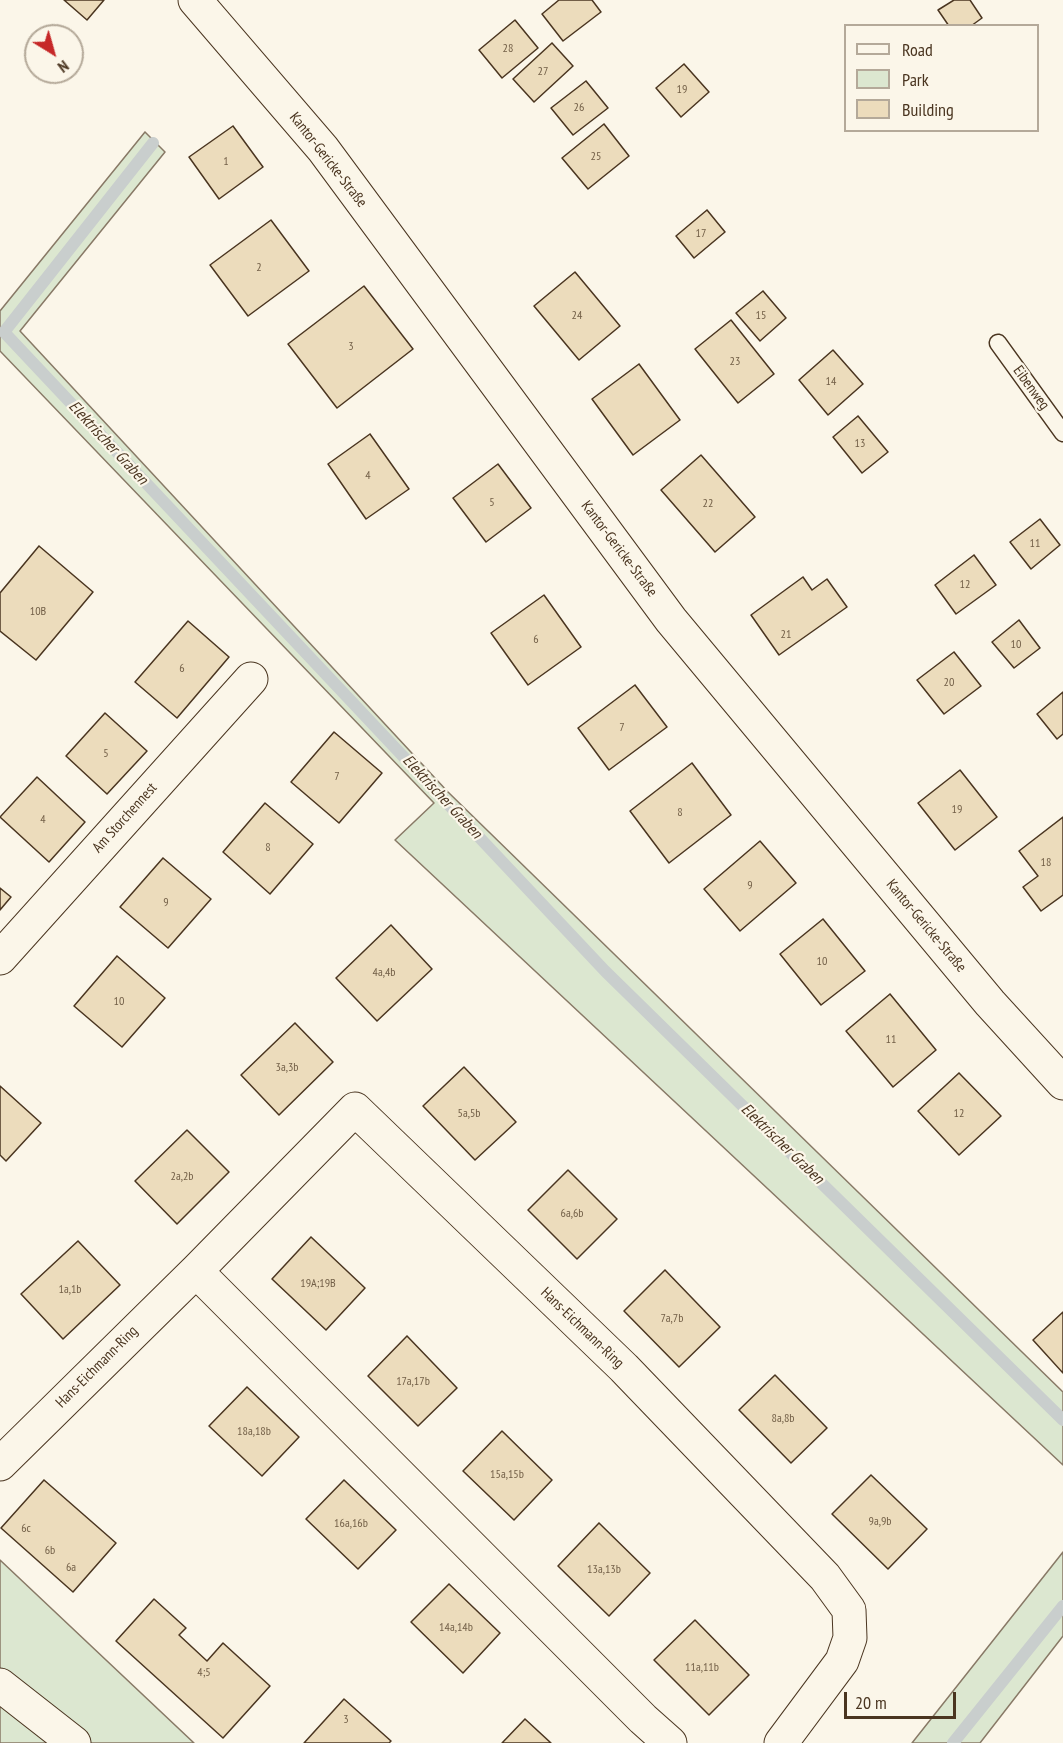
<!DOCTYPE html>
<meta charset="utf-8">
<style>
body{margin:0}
#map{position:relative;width:1063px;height:1743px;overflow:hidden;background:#fbf6e9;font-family:"PT Sans Narrow",sans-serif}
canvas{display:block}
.legend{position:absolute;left:844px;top:24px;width:195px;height:108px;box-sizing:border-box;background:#fbf6e9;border:2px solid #b4a999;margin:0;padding:8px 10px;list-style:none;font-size:18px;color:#4a3520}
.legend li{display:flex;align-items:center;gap:12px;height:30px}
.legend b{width:30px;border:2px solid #b4a999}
.north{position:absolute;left:24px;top:24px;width:60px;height:60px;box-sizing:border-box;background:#fbf6e9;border:2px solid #b4a999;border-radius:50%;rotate:143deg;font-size:16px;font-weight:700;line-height:24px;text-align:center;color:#4a3520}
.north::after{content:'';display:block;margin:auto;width:21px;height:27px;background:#c62828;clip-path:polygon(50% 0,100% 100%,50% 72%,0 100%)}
.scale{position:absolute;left:844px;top:1692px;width:112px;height:27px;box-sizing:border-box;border:3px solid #4a3520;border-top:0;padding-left:8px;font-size:18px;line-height:21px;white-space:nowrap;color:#4a3520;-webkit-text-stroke:4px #fbf6e9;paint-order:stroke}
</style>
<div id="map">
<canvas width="1063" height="1743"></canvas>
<ul class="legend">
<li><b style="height:8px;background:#fbf6e9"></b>Road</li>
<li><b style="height:16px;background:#dce7d0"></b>Park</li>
<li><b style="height:16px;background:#ecdcbc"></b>Building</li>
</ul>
<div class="north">N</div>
<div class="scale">20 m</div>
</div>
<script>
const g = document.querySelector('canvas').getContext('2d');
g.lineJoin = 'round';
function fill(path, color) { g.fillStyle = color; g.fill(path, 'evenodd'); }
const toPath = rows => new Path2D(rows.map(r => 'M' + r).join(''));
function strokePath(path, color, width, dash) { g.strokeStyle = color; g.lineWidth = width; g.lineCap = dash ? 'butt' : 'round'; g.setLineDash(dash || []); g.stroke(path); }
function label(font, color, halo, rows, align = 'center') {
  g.font = font + ' "PT Sans Narrow",sans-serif'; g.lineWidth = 4.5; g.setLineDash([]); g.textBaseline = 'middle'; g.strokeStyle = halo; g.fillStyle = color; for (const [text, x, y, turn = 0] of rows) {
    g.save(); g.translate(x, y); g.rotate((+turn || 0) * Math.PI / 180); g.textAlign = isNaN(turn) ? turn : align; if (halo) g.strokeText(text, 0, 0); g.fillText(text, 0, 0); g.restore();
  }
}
const green = toPath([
 [145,132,165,152,20,331,448,792,1063,1392,1063,1465,395,840,434,803,0,351,0,311,145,132],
 [1063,1552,1063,1636,980,1743,912,1743,1063,1552],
 [0,1560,194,1743,0,1743,0,1560]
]);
fill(green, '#dce7d0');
strokePath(green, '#887966', 1.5);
strokePath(toPath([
 [153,143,4,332,605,971,1063,1420],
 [953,1743,1063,1606]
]), '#c9cecd', 12);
const building = toPath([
 [64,0,104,0,87,20,64,0],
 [559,0,592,0,601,12,563,41,542,14,559,0],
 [954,0,970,0,982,18,971,26,949,26,938,10,954,0],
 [515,20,538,48,502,78,479,50,515,20],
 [552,43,573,66,534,102,513,79,552,43],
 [684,64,709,92,681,117,656,88,684,64],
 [586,81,608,108,573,135,551,108,586,81],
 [604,124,629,156,588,189,562,158,604,124],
 [233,126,263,167,219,199,189,157,233,126],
 [707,210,725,232,694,258,676,236,707,210],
 [271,220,309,271,248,316,210,265,271,220],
 [575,272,620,326,579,360,534,306,575,272],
 [364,286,413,349,337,408,288,344,364,286],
 [763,291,786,318,760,341,736,313,763,291],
 [731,320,774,374,738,403,695,349,731,320],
 [833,350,863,384,828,415,799,380,833,350],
 [639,364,680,420,633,455,592,399,639,364],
 [858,416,888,452,862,473,833,437,858,416],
 [370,434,409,489,366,519,328,464,370,434],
 [701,455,755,517,715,552,661,490,701,455],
 [498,464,531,508,486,542,453,498,498,464],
 [1040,519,1060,545,1031,569,1010,542,1040,519],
 [39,546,93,592,36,660,0,631,0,593,39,546],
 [974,555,996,585,956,614,935,585,974,555],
 [803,577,812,590,827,579,847,607,779,655,751,615,803,577],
 [544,595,581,647,528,685,491,633,544,595],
 [1019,620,1040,648,1014,668,992,642,1019,620],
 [188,621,229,657,177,718,135,682,188,621],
 [954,652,981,686,944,714,917,680,954,652],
 [635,685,667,727,609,770,578,728,635,685],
 [1063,692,1063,734,1057,739,1037,714,1063,692],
 [105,713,147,751,107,794,66,756,105,713],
 [334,732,382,773,339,823,291,782,334,732],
 [692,763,731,815,669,863,630,811,692,763],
 [960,770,997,817,955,850,918,803,960,770],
 [37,777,85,822,49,862,0,817,37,777],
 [265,803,313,844,270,894,223,852,265,803],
 [1063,817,1063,895,1041,911,1023,887,1038,876,1019,851,1063,817],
 [760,841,796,883,740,931,704,889,760,841],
 [163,858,211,899,168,948,120,907,163,858],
 [0,888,11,897,0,910,0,888],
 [823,919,865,971,821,1005,780,954,823,919],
 [391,925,432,969,377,1021,336,978,391,925],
 [117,956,165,998,122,1047,74,1006,117,956],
 [890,994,936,1050,893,1087,846,1031,890,994],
 [295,1023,333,1062,279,1115,241,1075,295,1023],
 [464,1067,516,1122,475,1160,423,1106,464,1067],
 [959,1073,1001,1116,959,1155,918,1111,959,1073],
 [0,1086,41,1123,6,1161,0,1155,0,1086],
 [187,1130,229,1172,177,1224,135,1181,187,1130],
 [568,1170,617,1219,577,1259,528,1210,568,1170],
 [311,1237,365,1288,326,1330,272,1279,311,1237],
 [78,1241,120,1285,63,1339,21,1294,78,1241],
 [665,1270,720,1327,679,1367,624,1311,665,1270],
 [1063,1312,1063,1373,1033,1340,1063,1312],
 [407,1336,457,1388,418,1426,368,1376,407,1336],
 [775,1375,827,1428,791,1463,739,1410,775,1375],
 [247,1387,299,1437,262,1476,209,1426,247,1387],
 [502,1431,552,1480,514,1520,463,1471,502,1431],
 [871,1475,927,1529,888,1569,832,1514,871,1475],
 [44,1480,116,1543,73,1592,1,1528,44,1480],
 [344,1480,396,1530,358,1569,306,1519,344,1480],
 [599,1523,650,1573,609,1616,558,1566,599,1523],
 [449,1584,500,1633,463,1673,411,1622,449,1584],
 [154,1599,186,1628,179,1635,207,1661,223,1643,270,1686,223,1738,116,1641,154,1599],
 [695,1620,749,1675,709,1715,654,1660,695,1620],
 [344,1699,391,1741,389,1743,304,1743,344,1699],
 [525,1719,551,1743,502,1743,525,1719]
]);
fill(building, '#ecdcbc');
strokePath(building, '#4a3520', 1.5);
const lane = toPath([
 [998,343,1063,433]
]);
const street = toPath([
 [195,0,323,149,671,620,990,1003,1063,1083],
 [0,958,251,679],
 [0,1464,196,1271],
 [670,1743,643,1719,196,1271,355,1109,624,1368,825,1577,849,1610,850,1638,842,1661,781,1743]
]);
const secondary = toPath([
 [0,1685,74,1743]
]);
strokePath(lane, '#4a3520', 19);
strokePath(street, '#4a3520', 35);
strokePath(secondary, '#4a3520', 35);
strokePath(lane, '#fbf6e9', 16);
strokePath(street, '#fbf6e9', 33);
strokePath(secondary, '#fbf6e9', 33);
label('12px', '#725f47', null, [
 ["28",508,49],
 ["27",543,72],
 ["19",682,90],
 ["26",579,108],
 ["25",596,157],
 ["1",226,162],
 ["17",701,234],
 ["2",259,268],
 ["24",577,316],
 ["15",761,316],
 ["3",351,347],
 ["23",735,362],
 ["14",831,382],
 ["13",860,444],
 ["4",368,476],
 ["5",492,503],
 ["22",708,504],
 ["11",1035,544],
 ["12",965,585],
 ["10B",38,612],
 ["21",786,635],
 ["6",536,640],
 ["10",1016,645],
 ["6",182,669],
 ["20",949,683],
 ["7",622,728],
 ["5",106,754],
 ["7",337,777],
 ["19",957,810],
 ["8",680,813],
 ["4",43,820],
 ["8",268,848],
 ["18",1046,863],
 ["9",750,886],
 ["9",166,903],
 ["10",822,962],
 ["4a,4b",384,973],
 ["10",119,1002],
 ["11",891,1040],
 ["3a,3b",287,1068],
 ["5a,5b",469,1114],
 ["12",959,1114],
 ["2a,2b",182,1177],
 ["6a,6b",572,1214],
 ["19A;19B",318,1284],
 ["1a,1b",70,1290],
 ["7a,7b",672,1319],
 ["17a,17b",413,1382],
 ["8a,8b",783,1419],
 ["18a,18b",254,1432],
 ["15a,15b",507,1475],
 ["9a,9b",880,1522],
 ["16a,16b",351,1524],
 ["6c",26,1529],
 ["6b",50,1551],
 ["6a",71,1568],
 ["13a,13b",604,1570],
 ["14a,14b",456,1628],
 ["11a,11b",702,1668],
 ["4;5",204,1673],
 ["3",346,1720]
]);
label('15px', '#4a3520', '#fbf6e9', [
 ["Kantor-Gericke-Straße",328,160,52],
 ["Eibenweg",1031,388,54],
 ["Kantor-Gericke-Straße",619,549,53],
 ["Am Storchennest",125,818,-48],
 ["Kantor-Gericke-Straße",926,926,50],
 ["Hans-Eichmann-Ring",582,1328,44],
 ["Hans-Eichmann-Ring",97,1367,-45]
]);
label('italic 16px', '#4a3520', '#fbf6e9', [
 ["Elektrischer Graben",108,443,47],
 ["Elektrischer Graben",442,797,47],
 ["Elektrischer Graben",782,1144,44]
]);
</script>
